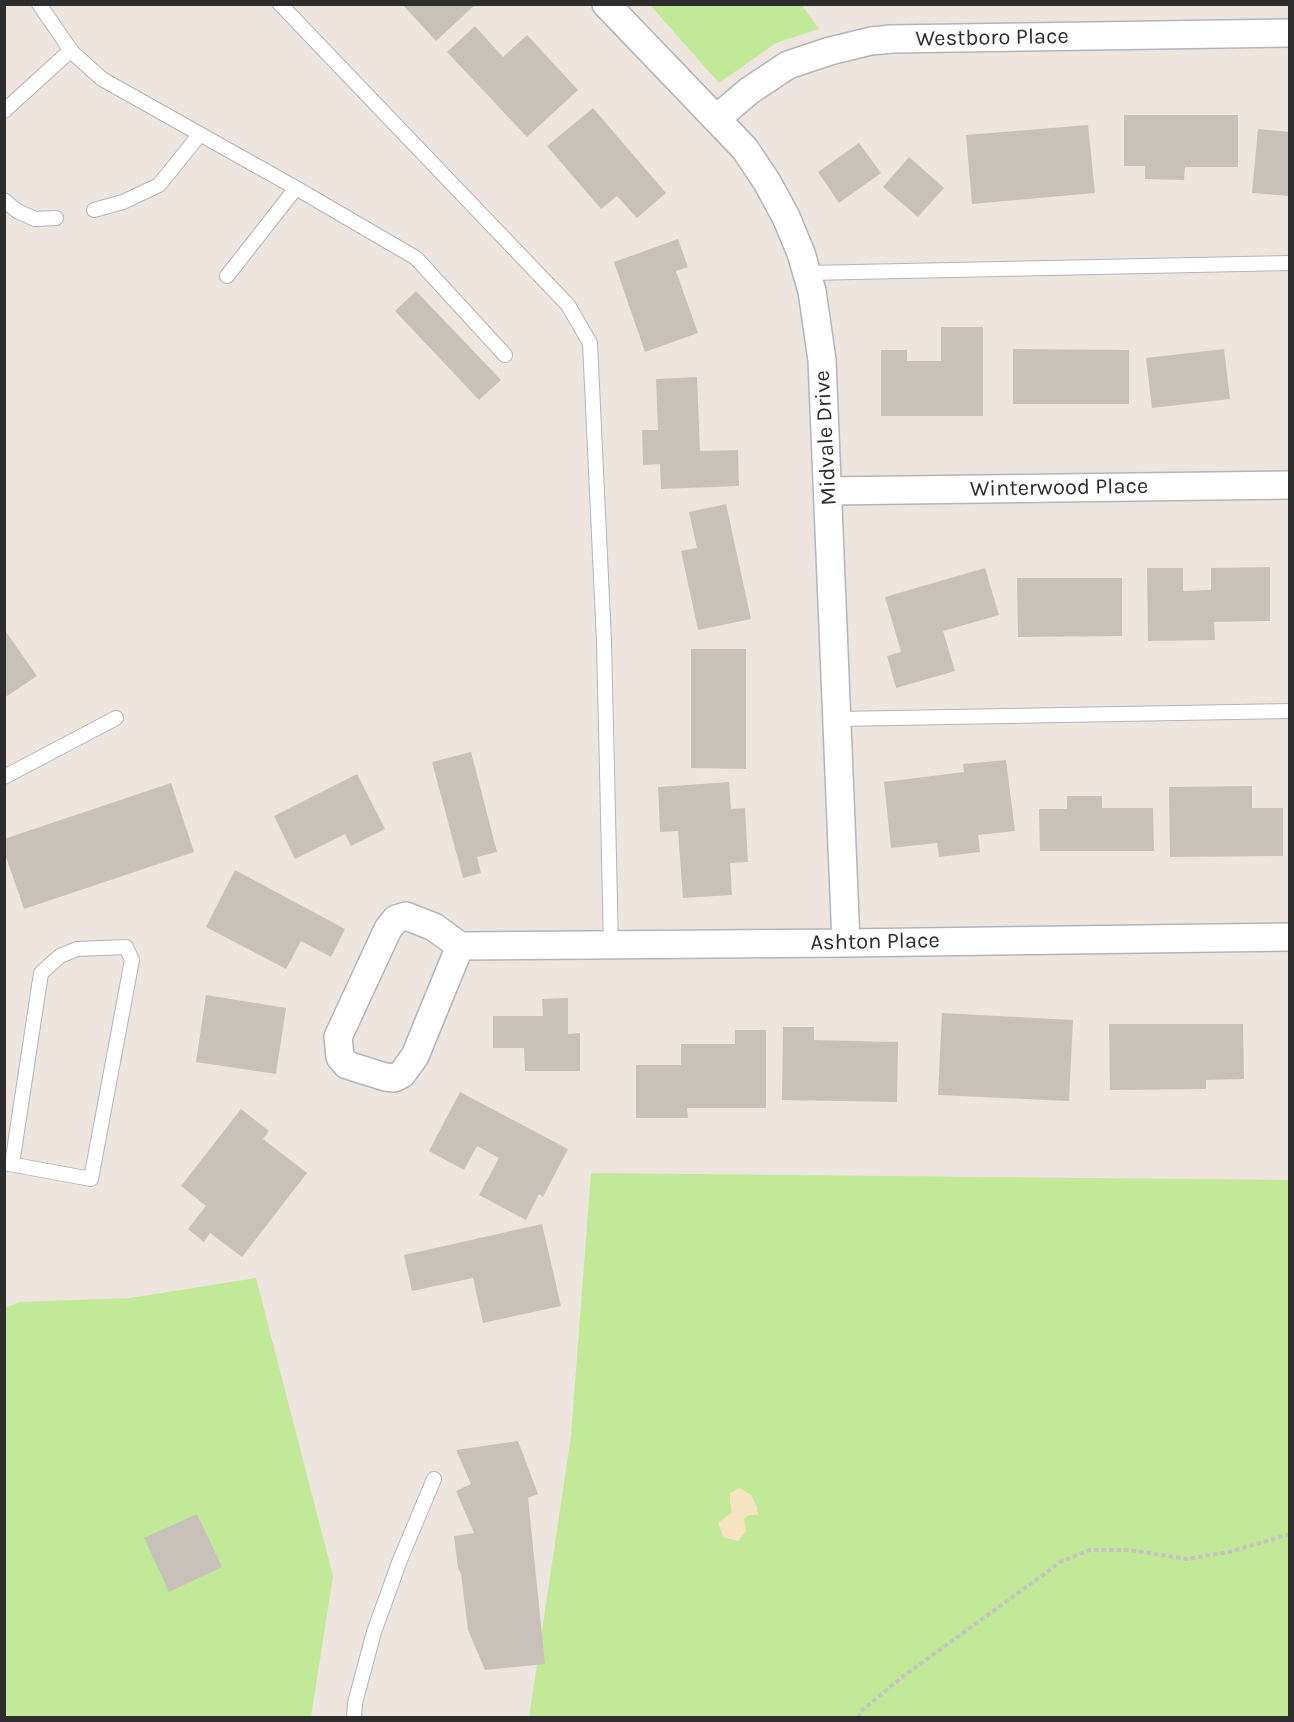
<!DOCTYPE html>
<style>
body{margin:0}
#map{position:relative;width:1294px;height:1722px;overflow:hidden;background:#efe5df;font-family:Karla,sans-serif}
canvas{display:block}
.frame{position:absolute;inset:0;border:6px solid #2d2d2d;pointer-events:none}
</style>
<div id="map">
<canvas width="1294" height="1722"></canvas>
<div class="frame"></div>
</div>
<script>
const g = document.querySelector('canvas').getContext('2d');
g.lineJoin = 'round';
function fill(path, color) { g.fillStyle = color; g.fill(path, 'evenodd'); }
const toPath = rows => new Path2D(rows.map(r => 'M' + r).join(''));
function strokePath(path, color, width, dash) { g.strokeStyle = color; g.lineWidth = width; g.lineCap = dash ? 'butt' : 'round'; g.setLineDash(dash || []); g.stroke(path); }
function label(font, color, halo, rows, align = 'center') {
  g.font = font + ' Karla,sans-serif'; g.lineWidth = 5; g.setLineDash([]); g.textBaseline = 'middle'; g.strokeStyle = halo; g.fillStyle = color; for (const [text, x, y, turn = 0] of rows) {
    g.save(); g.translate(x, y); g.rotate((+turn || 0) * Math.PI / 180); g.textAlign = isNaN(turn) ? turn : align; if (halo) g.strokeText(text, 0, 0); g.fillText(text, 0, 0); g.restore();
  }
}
fill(toPath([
 [650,5,802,5,819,29,776,43,719,83],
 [591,1173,1289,1180,1289,1717,529,1718,571,1436],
 [256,1278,333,1576,311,1717,5,1718,5,1308,19,1302,130,1298]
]), '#c2e998');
fill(toPath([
 [740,1488,751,1495,757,1507,758,1515,749,1515,744,1519,746,1531,738,1541,723,1537,718,1523,732,1512,730,1504,730,1493]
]), '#f6e4c1');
fill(toPath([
 [402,4,476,4,436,41],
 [475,26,503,57,527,35,578,90,527,137,447,52],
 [593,108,666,193,637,218,617,196,601,209,547,146],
 [1124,115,1238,115,1238,167,1185,167,1184,180,1145,179,1145,166,1124,166],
 [1088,125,1095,193,972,204,966,135],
 [1258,129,1290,132,1290,196,1252,193],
 [859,143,881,173,839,203,818,172],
 [909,157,944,188,918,217,883,187],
 [678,239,688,267,676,271,698,333,645,352,614,262],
 [416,291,501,380,479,400,395,311],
 [941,327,983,327,983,416,881,416,881,350,907,350,907,361,941,361],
 [1013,349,1129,350,1129,404,1013,404],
 [1224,349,1230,399,1152,408,1146,358],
 [697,377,700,451,738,450,739,486,661,489,660,464,643,465,642,430,658,430,656,379],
 [726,504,751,619,698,630,681,551,697,548,689,512],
 [1270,567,1270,621,1214,622,1215,640,1148,641,1147,568,1183,568,1183,591,1211,590,1211,568],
 [985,568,999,615,943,631,955,671,896,688,887,656,901,652,885,597],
 [1017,578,1122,578,1122,636,1018,637],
 [4,629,37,676,4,698],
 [691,649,746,649,746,769,691,768],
 [471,752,497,852,477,857,481,873,463,878,432,762],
 [1006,760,1015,831,978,835,980,852,939,857,937,843,891,848,884,782,964,772,963,764],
 [357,774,385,829,351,846,345,834,295,859,274,816],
 [729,782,731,809,745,808,748,862,730,863,732,895,683,898,678,831,660,832,658,787],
 [171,783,194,852,24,909,4,851,4,839],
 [1252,786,1252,808,1283,808,1283,856,1170,857,1169,787],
 [1067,796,1102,796,1102,808,1153,808,1154,851,1040,851,1039,809,1067,809],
 [235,870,345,929,331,957,301,941,286,969,206,927],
 [206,995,286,1008,276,1074,196,1062],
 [568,998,568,1034,580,1033,580,1071,525,1071,524,1048,493,1048,493,1016,543,1016,542,999],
 [942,1013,1073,1020,1069,1101,938,1095],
 [1109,1024,1243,1024,1244,1079,1206,1080,1206,1089,1110,1090],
 [783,1027,814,1027,814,1040,898,1042,897,1102,782,1100],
 [735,1030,766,1030,766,1108,687,1108,688,1118,636,1118,636,1065,681,1065,681,1044,735,1044],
 [460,1092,568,1149,543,1197,539,1194,526,1220,479,1195,499,1158,477,1146,464,1170,429,1151],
 [241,1109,269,1131,263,1139,307,1173,242,1257,210,1233,204,1242,188,1229,206,1206,181,1186],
 [542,1224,561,1306,483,1323,473,1278,412,1291,404,1255],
 [518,1441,538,1494,528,1498,545,1664,485,1670,468,1630,461,1574,458,1568,454,1536,474,1533,456,1491,471,1484,456,1450],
 [197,1514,222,1567,169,1592,144,1538]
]), '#c8c1ba');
const service = toPath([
 [39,4,72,52,102,79,296,188,416,258,505,355],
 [280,4,568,305,590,343,604,641,611,945],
 [4,111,71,50],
 [4,200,17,211,35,219,56,218],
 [94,210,123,202,159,185,200,134],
 [807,273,1290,263],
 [227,276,296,188],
 [837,719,1290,711],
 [4,777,116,718],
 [4,1163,91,1179,132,960,126,947,77,949,60,956,41,973,12,1164],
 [354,1718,355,1703,374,1632,400,1560,434,1479]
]);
const minor = toPath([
 [606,4,745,149,767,182,786,217,801,253,812,291,822,360,846,943],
 [716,119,749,91,788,65,830,51,871,41,892,39,1290,33],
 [828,491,1290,485],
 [460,946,415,1056,402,1074,394,1078,385,1077,347,1065,340,1057,338,1037,388,929,396,919,406,916,434,927,460,946,846,943,1290,937]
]);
strokePath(service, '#afb5bd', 16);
strokePath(minor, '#afb5bd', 30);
strokePath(toPath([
 [859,1718,860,1712,901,1678,1062,1561,1090,1550,1130,1550,1187,1559,1233,1551,1290,1534]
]), '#c4c4c4', 4, [4.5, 3]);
strokePath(service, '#fff', 14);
strokePath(minor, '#fff', 27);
label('22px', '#2d2d2d', '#fff', [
 ["Westboro Place",992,38,-1],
 ["Midvale Drive",826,438,-93],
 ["Winterwood Place",1059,488,-1],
 ["Ashton Place",875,942,-1]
]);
</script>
